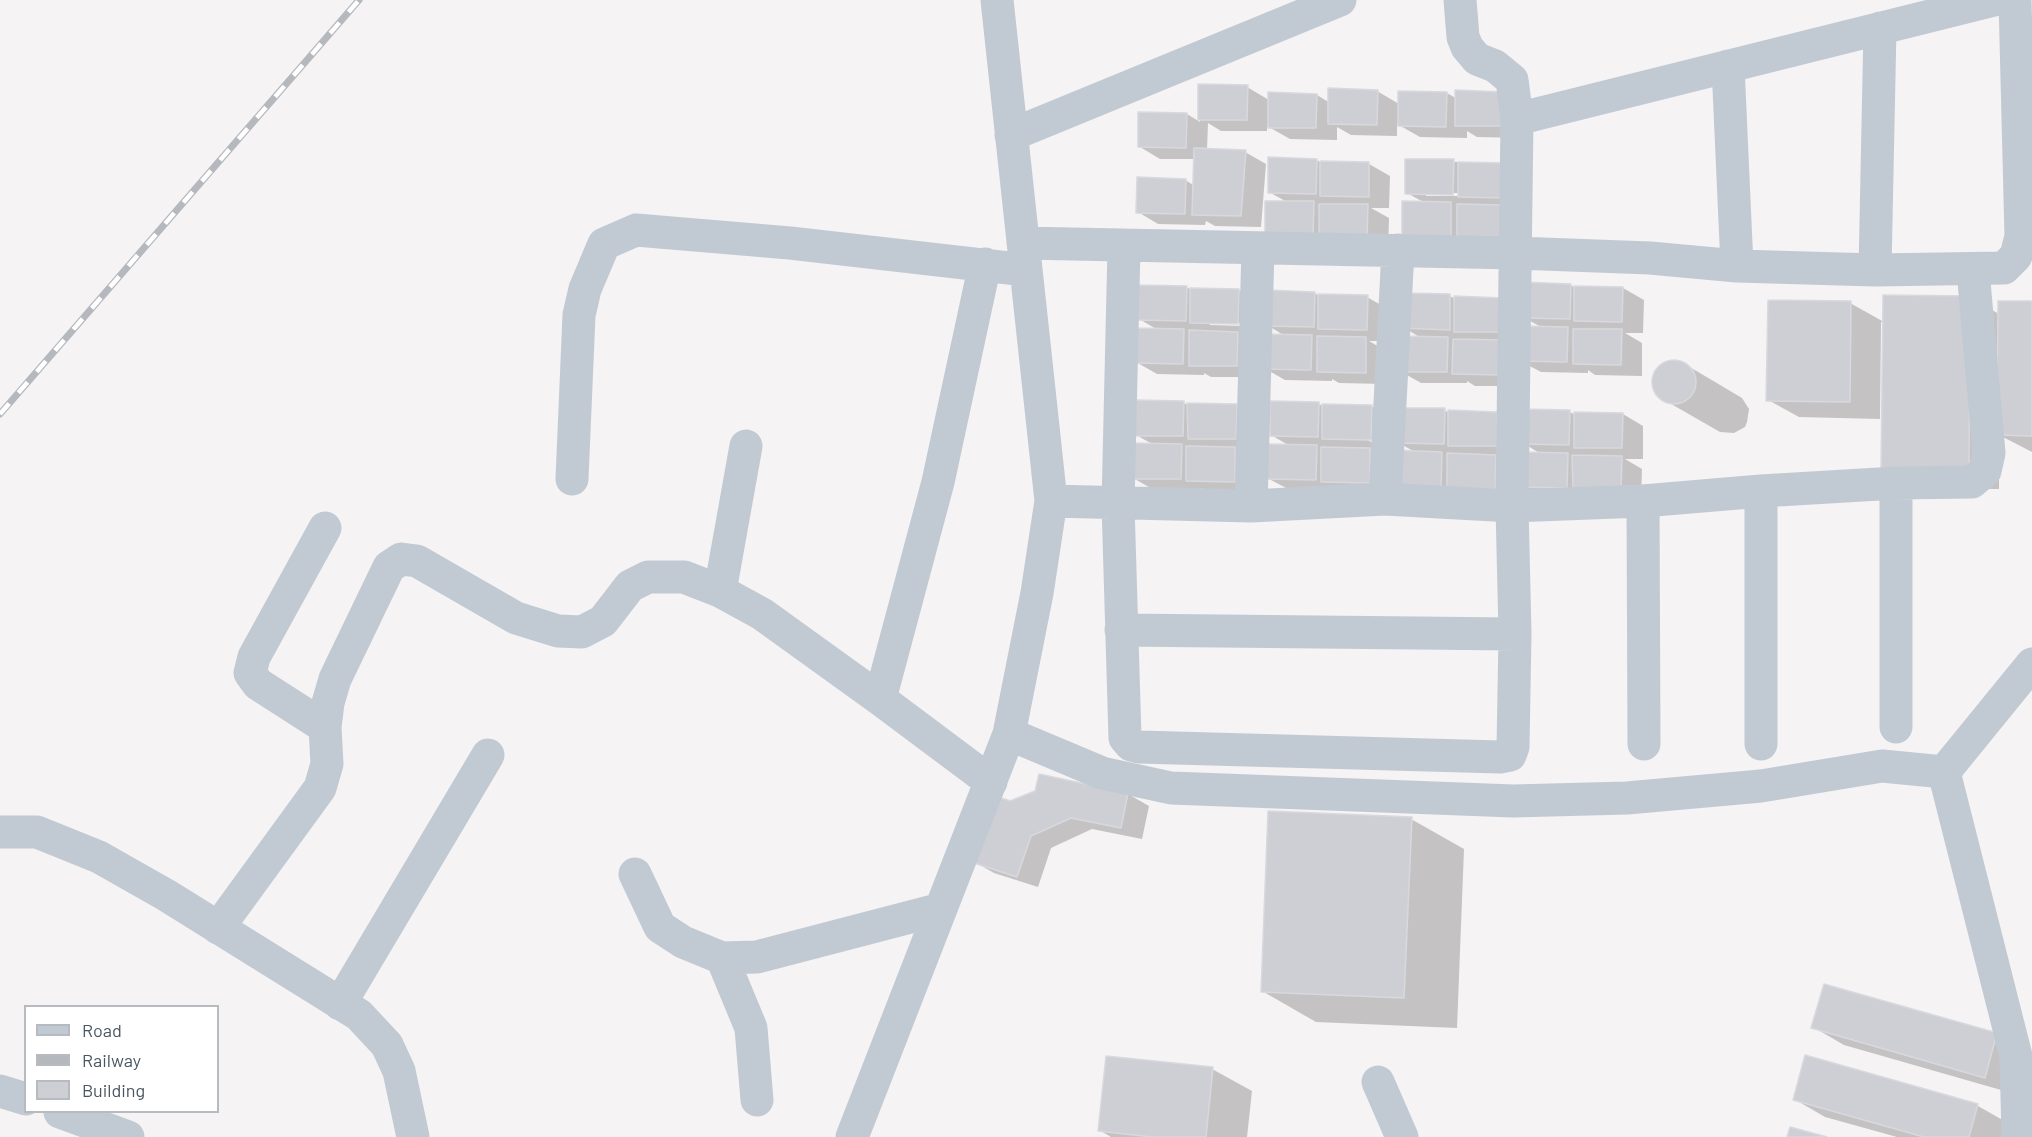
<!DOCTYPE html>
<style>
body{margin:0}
#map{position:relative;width:2032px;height:1137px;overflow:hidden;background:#f5f3f3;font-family:Barlow,sans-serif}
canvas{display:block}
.legend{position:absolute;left:24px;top:1005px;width:195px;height:108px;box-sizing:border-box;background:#fff;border:2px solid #b7bbc0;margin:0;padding:8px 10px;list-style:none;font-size:18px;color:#4a5661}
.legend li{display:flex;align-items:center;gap:12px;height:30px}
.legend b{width:30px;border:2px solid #b7bbc0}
</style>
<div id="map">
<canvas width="2032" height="1137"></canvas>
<ul class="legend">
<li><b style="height:8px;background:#c1cad2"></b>Road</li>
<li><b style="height:8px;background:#b5b8bd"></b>Railway</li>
<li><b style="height:16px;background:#cdcfd5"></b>Building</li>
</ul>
</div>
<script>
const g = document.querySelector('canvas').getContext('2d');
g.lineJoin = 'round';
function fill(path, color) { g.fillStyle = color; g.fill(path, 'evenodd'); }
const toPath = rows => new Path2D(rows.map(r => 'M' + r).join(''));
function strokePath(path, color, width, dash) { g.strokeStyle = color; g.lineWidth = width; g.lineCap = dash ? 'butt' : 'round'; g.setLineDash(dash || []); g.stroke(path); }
fill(toPath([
 [1200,86,1247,87,1269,100,1317,95,1330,103,1377,91,1399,104,1447,93,1524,138,1477,137,1467,131,1467,138,1420,137,1397,124,1397,136,1351,135,1337,127,1337,140,1290,139,1267,126,1267,131,1221,131,1208,123,1207,150,1245,152,1266,164,1261,227,1215,226,1206,221,1205,225,1158,224,1138,212,1185,180,1195,186,1195,159,1160,159,1140,147,1140,113,1187,114,1200,122],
 [1316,160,1322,163,1369,164,1390,176,1389,208,1371,208,1389,218,1388,251,1287,247,1287,202,1269,192],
 [1407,160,1507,164,1526,219,1425,248,1425,203,1407,193],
 [1426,193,1461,193,1461,196,1426,196],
 [1570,285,1576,288,1623,288,1644,300,1643,333,1625,333,1642,343,1642,376,1595,375,1588,370,1588,373,1541,372,1522,362,1522,386,1475,386,1467,381,1467,383,1421,383,1400,371,1421,338,1403,327,1450,296,1455,299,1502,299],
 [1523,317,1541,327,1523,327],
 [1186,287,1190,289,1239,290,1260,302,1258,377,1211,377,1204,373,1204,375,1157,374,1136,362,1158,330,1139,319],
 [1210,322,1246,323,1246,326,1210,325],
 [1314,293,1320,296,1367,297,1388,309,1387,341,1369,341,1386,351,1386,384,1339,383,1332,379,1332,381,1285,380,1264,368,1285,336,1267,325],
 [1969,297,1999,314,2032,302,2032,452,1999,435,1999,489,1913,489],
 [1850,303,1884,322,1881,322,1880,419,1799,417,1768,400],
 [1668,362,1683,363,1742,398,1749,409,1747,422,1745,427,1734,433,1720,432,1666,401,1655,391,1654,377,1657,371],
 [1184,403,1189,406,1236,406,1257,418,1255,493,1209,492,1201,488,1201,490,1154,490,1133,478,1154,445,1136,435],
 [1319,404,1324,407,1371,406,1392,418,1391,450,1365,435,1364,438,1387,451,1390,494,1290,490,1269,479,1290,446,1271,435],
 [1444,410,1517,453,1541,454,1523,443,1570,412,1575,415,1623,414,1643,426,1643,459,1625,459,1642,469,1641,502,1541,499,1520,487,1516,500,1415,497,1415,452,1397,442],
 [1128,794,1149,806,1142,839,1092,829,1051,848,1038,887,994,873,973,861,1010,802],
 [1411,819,1464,849,1457,1028,1316,1022,1262,991],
 [1813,1027,1997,1034,2015,1094,1844,1045],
 [1806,1057,1978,1106,2008,1123,2004,1137,1897,1137,1825,1117,1794,1099],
 [1212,1069,1252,1091,1247,1137,1111,1137,1099,1130]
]), '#0003');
const building = toPath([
 [1198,84,1248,85,1247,120,1198,120,1198,84],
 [1328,88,1378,90,1377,125,1328,124,1328,88],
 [1455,90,1504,92,1503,126,1455,126,1455,90],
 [1398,91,1447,92,1446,127,1398,126,1398,91],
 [1268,92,1317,94,1316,128,1268,128,1268,92],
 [1138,112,1187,113,1186,148,1138,147,1138,112],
 [1194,148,1246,150,1241,216,1192,215,1194,148],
 [1268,157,1317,159,1316,194,1268,193,1268,157],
 [1405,159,1454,159,1453,195,1405,194,1405,159],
 [1320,161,1369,162,1369,197,1320,196,1320,161],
 [1458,162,1507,163,1506,198,1458,197,1458,162],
 [1137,177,1186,179,1185,214,1136,213,1137,177],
 [1265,201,1314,201,1313,237,1265,236,1265,201],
 [1402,201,1451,202,1451,237,1402,237,1402,201],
 [1319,204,1368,204,1367,240,1319,238,1319,204],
 [1457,204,1506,205,1505,240,1457,240,1457,204],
 [1521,282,1571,284,1570,319,1522,318,1521,282],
 [1137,285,1187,286,1186,321,1138,320,1137,285],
 [1574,286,1623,287,1622,322,1574,321,1574,286],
 [1190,288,1239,289,1238,324,1190,323,1190,288],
 [1265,290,1315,292,1314,327,1265,326,1265,290],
 [1401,293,1450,294,1450,330,1401,328,1401,293],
 [1318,294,1368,295,1367,330,1318,329,1318,294],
 [1883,295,1970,296,1969,472,1881,472,1883,295],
 [1454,296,1503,298,1503,332,1454,332,1454,296],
 [1768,300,1851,301,1850,402,1766,401,1768,300],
 [1998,301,2032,301,2032,436,1997,435,1998,301],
 [1518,326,1568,327,1567,362,1519,361,1518,326],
 [1134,328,1184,329,1183,364,1135,363,1134,328],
 [1573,329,1622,329,1621,365,1573,364,1573,329],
 [1189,330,1238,332,1237,366,1189,366,1189,330],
 [1263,334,1312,335,1311,370,1263,369,1263,334],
 [1317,336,1366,337,1366,373,1317,372,1317,336],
 [1399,336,1448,337,1447,372,1399,372,1399,336],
 [1453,339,1502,340,1501,375,1452,374,1453,339],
 '1652 382a22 22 0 1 1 44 0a22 22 0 1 1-44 0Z',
 [1135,400,1184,401,1183,436,1135,436,1135,400],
 [1270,401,1319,402,1318,437,1270,436,1270,401],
 [1187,403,1237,404,1236,439,1188,439,1187,403],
 [1322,404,1372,405,1371,440,1322,439,1322,404],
 [1395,408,1445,408,1444,444,1396,443,1395,408],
 [1521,409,1570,410,1569,445,1521,444,1521,409],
 [1448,410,1497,412,1497,446,1448,446,1448,410],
 [1574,412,1623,413,1622,448,1574,448,1574,412],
 [1132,443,1182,444,1181,479,1132,479,1132,443],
 [1267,444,1317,445,1316,480,1267,479,1267,444],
 [1186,446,1235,447,1235,482,1186,481,1186,446],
 [1321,447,1370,448,1370,483,1321,482,1321,447],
 [1393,450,1442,452,1441,486,1393,486,1393,450],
 [1518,452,1568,453,1567,488,1519,487,1518,452],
 [1447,453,1496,455,1495,489,1447,489,1447,453],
 [1572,455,1622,456,1621,491,1573,490,1572,455],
 [1039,774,1128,793,1121,828,1071,818,1031,836,1017,877,971,862,993,795,1010,801,1035,791,1039,774],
 [1268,811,1412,817,1404,998,1261,992,1268,811],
 [1824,984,1997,1033,1985,1078,1811,1028,1824,984],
 [1805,1055,1978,1104,1969,1137,1924,1137,1793,1100,1805,1055],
 [1106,1056,1213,1067,1206,1137,1152,1137,1098,1131,1106,1056],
 [1790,1127,1827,1137,1787,1137,1790,1127]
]);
fill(building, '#cdcfd5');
strokePath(building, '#d7d9de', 1.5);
strokePath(toPath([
 [1728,66,1737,266],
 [1517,119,1994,0],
 [1011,135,1340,0],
 [1023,243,1516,253,1650,258,1737,266,1875,270,2004,268,2016,256,2021,236,2015,0],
 [1124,247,1118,504,1125,738,1131,745,1139,747,1500,757,1510,755,1513,747,1515,634,1512,506,1517,119,1512,80,1495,66,1477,59,1467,47,1463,37,1460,0],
 [1875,270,1880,28],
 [572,479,579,315,585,289,604,244,636,230,790,243,1026,270],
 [1385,499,1398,250],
 [1051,501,1251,506,1385,499,1512,506,1643,501,1761,491,1896,483,1972,482,1985,471,1989,453,1973,270],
 [1643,501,1644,744],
 [1251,506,1258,248],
 [325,528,254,657,250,673,258,684,325,727],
 [720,591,746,446],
 [1121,630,1515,634],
 [880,699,938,482,985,264],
 [1896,727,1896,483],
 [1009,734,1102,773,1171,788,1513,801,1627,798,1761,786,1882,766,1944,772,2016,1056,2018,1137],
 [1761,744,1761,491],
 [1944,772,2032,664],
 [0,832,37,832,99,857,166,895,359,1015,387,1045,399,1071,413,1137],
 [635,874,660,927,683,942,722,958,757,957,941,909],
 [218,928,320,788,327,764,325,727,328,703,335,679,389,567,401,559,417,561,516,618,558,631,582,632,603,621,630,586,648,577,684,577,720,591,762,614,880,699,991,782],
 [722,958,751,1028,757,1100],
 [340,1004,488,755],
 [1378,1082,1402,1137],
 [0,1091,26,1099],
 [60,1112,128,1137],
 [852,1137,1009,734,1037,593,1051,501,997,0]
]), '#c1cad2', 33);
const rail = toPath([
 [0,414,359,0]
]);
strokePath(rail, '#b5b8bd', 7);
strokePath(rail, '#fff', 4.5, [14]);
</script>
